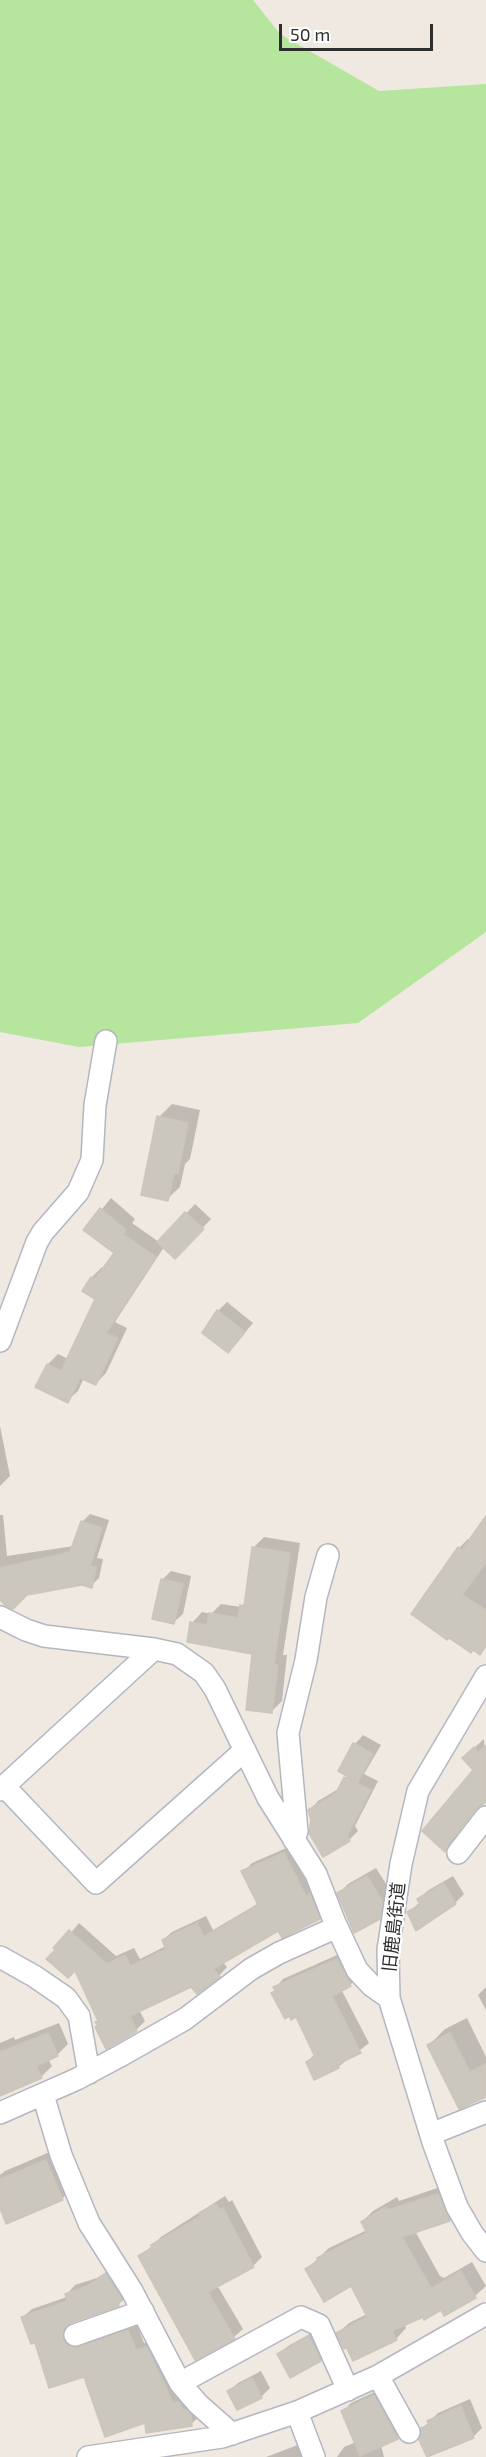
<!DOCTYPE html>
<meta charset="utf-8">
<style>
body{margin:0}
#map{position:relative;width:486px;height:2457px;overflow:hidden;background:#efe9e1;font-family:"Exo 2",sans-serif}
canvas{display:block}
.scale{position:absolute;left:279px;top:24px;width:154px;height:27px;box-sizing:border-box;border:3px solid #2e2e2e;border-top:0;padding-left:8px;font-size:18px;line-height:21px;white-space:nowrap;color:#2e2e2e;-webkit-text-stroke:4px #fff;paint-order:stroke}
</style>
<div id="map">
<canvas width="486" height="2457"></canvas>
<div class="scale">50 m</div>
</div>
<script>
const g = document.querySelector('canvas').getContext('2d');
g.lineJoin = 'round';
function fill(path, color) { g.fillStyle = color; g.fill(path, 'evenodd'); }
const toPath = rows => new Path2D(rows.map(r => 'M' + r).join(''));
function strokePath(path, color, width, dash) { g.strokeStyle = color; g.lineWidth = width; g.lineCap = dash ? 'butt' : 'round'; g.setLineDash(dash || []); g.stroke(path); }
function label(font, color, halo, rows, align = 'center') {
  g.font = font + ' "Exo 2","Noto Sans JP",sans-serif'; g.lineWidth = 4.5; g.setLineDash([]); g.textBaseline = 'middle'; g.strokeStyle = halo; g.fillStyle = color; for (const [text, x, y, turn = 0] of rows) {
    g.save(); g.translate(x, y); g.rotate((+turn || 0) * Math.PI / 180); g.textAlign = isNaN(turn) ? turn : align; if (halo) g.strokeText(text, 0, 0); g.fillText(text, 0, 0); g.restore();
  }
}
fill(toPath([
 [0,0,253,0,280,34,379,91,486,84,486,932,358,1023,79,1047,0,1032]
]), '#b6e59e');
fill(toPath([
 [172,1104,200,1110,190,1159,185,1164,180,1187,167,1199,159,1117],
 [111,1198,135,1219,132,1223,159,1242,195,1204,211,1219,175,1257,164,1247,115,1322,127,1328,106,1373,95,1384,84,1378,78,1391,67,1401,48,1364,58,1354,68,1359,97,1299,84,1291,92,1277,102,1267,105,1269,116,1252,85,1230],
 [227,1302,253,1323,236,1343,204,1333,218,1311],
 [0,1426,10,1476,0,1486],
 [90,1514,109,1520,97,1558,103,1559,99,1578,91,1586,82,1584,0,1598,0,1515,3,1515,7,1556,74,1546,82,1522],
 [486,1519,486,1647,480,1653,449,1636,459,1548,468,1539,470,1541],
 [264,1537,300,1543,283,1655,287,1655,282,1701,272,1711,254,1652,192,1623,202,1612,211,1614,221,1604,241,1607,246,1601,254,1547],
 [171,1571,191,1576,183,1614,174,1622,162,1580],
 [363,1735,381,1745,364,1774,378,1781,355,1826,358,1831,349,1840,312,1820,310,1810,318,1801,340,1788,349,1775,340,1770,355,1744],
 [484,1739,486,1800,479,1806,457,1834,455,1841,445,1850,475,1770,474,1748],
 [293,1845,328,1909,319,1918,279,1929,223,1962,227,1967,219,1976,192,1985,139,2010,145,2021,136,2030,99,2025,99,2020,76,1969,49,1959,79,1923,116,1956,134,1948,140,1959,166,1946,163,1940,172,1932,206,1916,213,1930,259,1903,243,1872,252,1863],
 [376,1868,391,1892,388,1909,379,1918,339,1893,348,1884],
 [453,1876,464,1894,455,1903,408,1913,420,1902,419,1900,427,1891],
 [346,1951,359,1976,350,1985,341,1989,369,2043,338,2067,307,2062,315,2054,297,2015,275,1988,283,1979],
 [486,1987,486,2010,478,1995],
 [467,2018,486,2057,486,2094,429,2045,445,2029],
 [59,2023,68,2044,57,2055,48,2059,52,2066,41,2077,0,2094,0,2043,14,2037,15,2040],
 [59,2148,74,2186,62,2199,0,2204,0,2175,5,2171],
 [449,2184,460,2209,450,2220,415,2231,440,2276,444,2278,472,2262,486,2286,475,2296,404,2324,406,2328,396,2339,338,2333,349,2323,367,2314,352,2284,307,2269,329,2248,367,2230,362,2222,373,2211,397,2197,399,2201],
 [225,2196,229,2202,232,2200,262,2257,253,2266,217,2285,243,2329,234,2337,140,2257,161,2237],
 [115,2266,127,2296,118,2305,71,2322,71,2331,136,2322,144,2343,155,2339,200,2416,191,2424,147,2421,36,2341,23,2317,32,2309,67,2297,67,2294,75,2285,97,2278],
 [319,2329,329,2351,320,2360,279,2355,288,2346],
 [261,2371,270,2388,261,2397,229,2391,238,2383],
 [383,2388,406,2429,398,2438,381,2445,384,2457,337,2457,344,2447,356,2442,343,2411,351,2403],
 [470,2399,482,2428,474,2436,428,2456,422,2429,438,2413],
 [311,2440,317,2457,266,2457]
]), '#0003');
const building = toPath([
 [157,1116,188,1123,178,1174,174,1173,168,1201,141,1195,157,1116],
 [100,1208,126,1230,123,1234,156,1257,106,1333,118,1338,96,1385,80,1378,68,1403,35,1387,47,1364,61,1371,95,1299,82,1291,91,1277,95,1279,114,1253,83,1230,100,1208],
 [185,1212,204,1229,175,1259,157,1242,185,1212],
 [217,1310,245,1332,228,1353,202,1333,217,1310],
 [486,1516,486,1562,462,1595,486,1610,486,1646,480,1655,473,1650,471,1653,449,1638,447,1640,411,1614,458,1547,462,1550,486,1516],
 [81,1521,102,1528,90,1566,96,1567,92,1588,82,1585,27,1595,13,1609,6,1606,0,1600,0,1568,70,1552,81,1521],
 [252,1547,290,1553,274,1665,278,1665,272,1713,246,1710,252,1654,187,1642,190,1622,207,1625,209,1613,238,1618,240,1605,244,1606,252,1547],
 [161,1579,183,1584,174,1624,152,1619,161,1579],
 [353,1743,373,1754,358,1782,338,1771,353,1743],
 [486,1745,486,1802,476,1809,448,1845,445,1852,422,1831,473,1770,462,1758,474,1747,478,1752,486,1745],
 [344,1777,371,1790,347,1836,350,1841,323,1857,309,1833,311,1820,308,1810,336,1793,344,1777],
 [284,1853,306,1896,310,1894,320,1919,282,1938,278,1931,213,1969,220,1977,197,1994,191,1987,130,2016,137,2031,106,2049,95,2027,98,2026,95,2022,98,2021,75,1971,68,1978,46,1959,55,1950,53,1948,69,1930,107,1964,125,1955,131,1966,166,1949,162,1940,197,1923,204,1937,258,1905,241,1871,284,1853],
 [367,1876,382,1901,380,1919,354,1933,337,1893,367,1876],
 [444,1883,456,1904,416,1931,407,1912,420,1905,417,1899,444,1883],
 [337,1959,351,1986,332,1996,361,2053,338,2064,339,2068,314,2080,306,2062,315,2057,296,2017,291,2020,289,2016,285,2019,271,1993,275,1991,273,1987,337,1959],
 [48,2033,58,2056,36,2066,42,2078,0,2096,0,2052,48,2033],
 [450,2033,470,2072,486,2064,486,2097,459,2109,427,2045,450,2033],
 [46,2160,63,2200,6,2224,0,2208,0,2179,46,2160],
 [438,2194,450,2221,402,2237,430,2286,432,2288,461,2271,476,2298,444,2316,441,2310,424,2320,423,2317,392,2331,397,2340,353,2361,346,2347,344,2349,336,2333,367,2317,351,2286,324,2302,305,2269,318,2261,317,2258,367,2233,361,2222,386,2207,388,2210,438,2194],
 [216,2204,220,2210,223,2208,254,2267,208,2292,235,2339,195,2360,138,2256,152,2248,151,2245,201,2216,199,2213,216,2204],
 [106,2273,122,2300,118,2304,119,2306,70,2323,63,2332,63,2340,67,2345,79,2347,128,2330,136,2350,147,2347,173,2403,179,2402,183,2410,186,2410,191,2414,192,2426,146,2433,145,2423,105,2437,84,2377,49,2388,35,2343,31,2344,21,2317,67,2301,65,2294,87,2286,106,2273],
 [309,2336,321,2361,290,2378,277,2354,309,2336],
 [252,2378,262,2398,237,2410,227,2391,252,2378],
 [374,2395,398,2439,360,2456,341,2411,374,2395],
 [461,2406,474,2438,427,2457,419,2440,421,2428,429,2425,427,2421,461,2406]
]);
fill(building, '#cbc7bf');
strokePath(building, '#cbc5ba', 1.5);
const minor = toPath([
 [0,1341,37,1242,43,1232,78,1192,92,1160,95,1105,106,1041],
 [0,1617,26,1630,44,1636,154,1649,177,1654,204,1673,215,1689,268,1798,316,1874,335,1923,357,1970,372,1986,389,1998],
 [486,1676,418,1791,401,1864,388,1950,389,1998,433,2142,457,2207,472,2233,486,2251],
 [4,1786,96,1883,245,1750],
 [0,1790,154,1649],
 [294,1840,297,1831,288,1733,306,1660,316,1597,328,1555],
 [458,1853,486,1817],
 [0,1957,34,1976,66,1998,79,2016,89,2073],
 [43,2095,61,2155,89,2223,132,2291,180,2383,198,2404,232,2434],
 [0,2113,77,2079,120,2056,185,2019,251,1969,279,1953,337,1927],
 [431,2134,486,2112],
 [75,2335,143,2311],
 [378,2376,409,2432],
 [180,2383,301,2317,319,2325,348,2390],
 [297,2412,314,2457],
 [88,2457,222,2437,297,2412,378,2376,486,2314]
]);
strokePath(minor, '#b4b7c1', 24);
strokePath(minor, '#fff', 21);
label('18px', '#2e2e2e', '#fff', [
 ["旧鹿島街道",394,1927,-84]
]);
</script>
